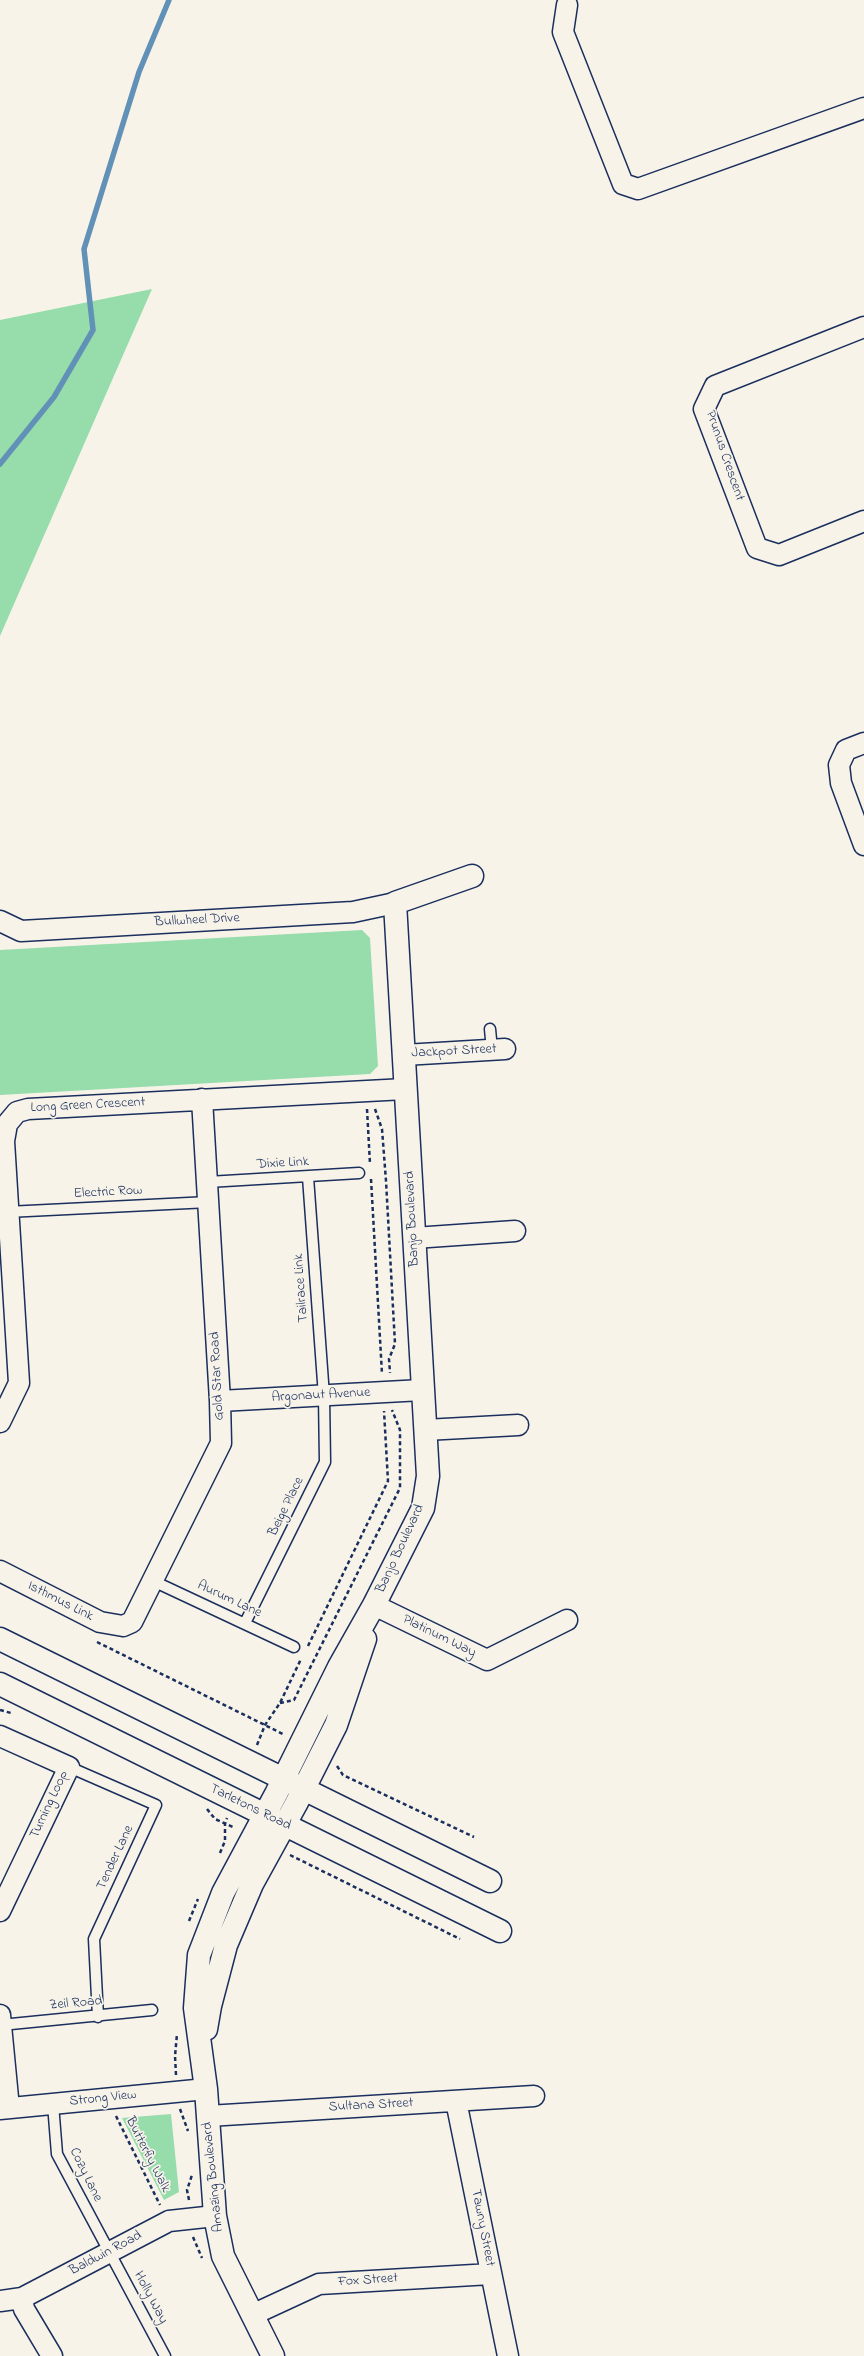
<!DOCTYPE html>
<style>
body{margin:0}
canvas{display:block;background:#f7f3e8}
</style>
<canvas width="864" height="2356"></canvas>
<script>
const g = document.querySelector('canvas').getContext('2d');
g.lineJoin = 'round';
function fill(path, color) { g.fillStyle = color; g.fill(path, 'evenodd'); }
const toPath = rows => new Path2D(rows.map(r => 'M' + r).join(''));
function strokePath(path, color, width, dash) { g.strokeStyle = color; g.lineWidth = width; g.lineCap = dash ? 'butt' : 'round'; g.setLineDash(dash || []); g.stroke(path); }
function label(font, color, halo, rows, align = 'center') {
  g.font = font + ' "Indie Flower",sans-serif'; g.lineWidth = 3.5; g.setLineDash([]); g.textBaseline = 'middle'; g.strokeStyle = halo; g.fillStyle = color; for (const [text, x, y, turn = 0] of rows) {
    g.save(); g.translate(x, y); g.rotate((+turn || 0) * Math.PI / 180); g.textAlign = isNaN(turn) ? turn : align; if (halo) g.strokeText(text, 0, 0); g.fillText(text, 0, 0); g.restore();
  }
}
fill(toPath([
 [152,289,0,636,0,320],
 [362,930,370,938,378,1066,370,1074,0,1095,0,950],
 [171,2114,179,2192,164,2200,122,2118]
]), '#96ddab');
strokePath(toPath([
 [0,464,54,397,93,330,84,249,139,72,169,0]
]), '#6291b8', 5.5);
const lane = toPath([
 [490,1029,492,1050],
 [208,1182,359,1173],
 [7,1212,209,1202],
 [151,1580,294,1647],
 [245,1623,325,1462,324,1396,308,1177],
 [69,1767,156,1805,94,1939,98,2017],
 [1,2025,152,2010],
 [53,2104,57,2154,165,2356]
]);
const street = toPath([
 [567,5,563,32,623,184,638,189,864,108],
 [864,327,715,386,704,409,757,548,779,555,864,521],
 [864,743,846,750,839,765,841,783,864,845],
 [0,921,21,931,353,912,395,903],
 [404,1055,505,1049],
 [414,1238,515,1231],
 [220,1401,422,1390],
 [0,1422,19,1383,4,1141,7,1124,17,1112,28,1109,405,1089],
 [425,1430,518,1425],
 [0,1571,100,1622,123,1626,132,1622,221,1443,220,1401,202,1099],
 [374,1605,487,1660,567,1620],
 [0,1736,69,1767,0,1911],
 [0,2015,9,2108],
 [456,2101,508,2356],
 [0,2109,206,2089],
 [208,2116,534,2096],
 [22,2298,24,2309,52,2356],
 [0,2301,22,2298,169,2221,215,2216],
 [252,2315,319,2284,491,2274]
]);
const secondary = toPath([
 [0,1639,490,1881],
 [0,1684,500,1931],
 [206,2029,210,2006,226,1945,252,1884,296,1804,336,1725,365,1639],
 [273,2356,223,2256,215,2216,206,2089,195,2008,199,1955,223,1893,276,1794,339,1667,374,1605,423,1508,428,1476,395,903,472,876]
]);
strokePath(lane, '#1b2f5e', 13);
strokePath(street, '#1b2f5e', 23);
strokePath(secondary, '#1b2f5e', 25);
strokePath(toPath([
 [367,1109,370,1164],
 [375,1109,382,1129,386,1181,395,1344,389,1359,390,1373],
 [371,1179,382,1374],
 [97,1642,285,1735],
 [308,1646,388,1481,384,1411],
 [280,1703,294,1700,400,1488,400,1430,392,1410],
 [0,1710,11,1713],
 [257,1745,265,1725,280,1703,301,1659],
 [337,1766,343,1775,474,1837],
 [207,1809,215,1819,235,1828],
 [220,1853,225,1841,225,1824,227,1818],
 [290,1855,460,1939],
 [189,1921,198,1899],
 [176,2075,175,2056,177,2034],
 [180,2109,188,2131],
 [116,2116,160,2205],
 [189,2200,187,2190,192,2175],
 [193,2237,202,2258]
]), '#1b2f5e', 2.5, [4, 3]);
strokePath(lane, '#f7f3e8', 10);
strokePath(street, '#f7f3e8', 20);
strokePath(secondary, '#f7f3e8', 22);
label('14px', '#1b2f5e', '#f7f3e8', [
 ["Prunus Crescent",724,456,71],
 ["Bullwheel Drive",197,921,-3],
 ["Jackpot Street",454,1052,-3],
 ["Long Green Crescent",88,1106,-3],
 ["Dixie Link",283,1164,-3],
 ["Electric Row",108,1193,-3],
 ["Banjo Boulevard",413,1219,-93],
 ["Tailrace Link",302,1288,-94],
 ["Gold Star Road",218,1376,-93],
 ["Argonaut Avenue",321,1396,-3],
 ["Beige Place",287,1507,-64],
 ["Banjo Boulevard",401,1549,-65],
 ["Aurum Lane",229,1600,25],
 ["Isthmus Link",60,1602,27],
 ["Platinum Way",439,1637,26],
 ["Turning Loop",50,1805,-65],
 ["Tarletons Road",250,1808,26],
 ["Tender Lane",116,1858,-65],
 ["Zeil Road",76,2004,-5],
 ["Strong View",103,2099,-6],
 ["Sultana Street",371,2106,-3],
 ["Butterfly Walk",147,2155,63],
 ["Cozy Lane",85,2175,64],
 ["Amazing Boulevard",214,2177,-96],
 ["Tawny Street",482,2228,79],
 ["Baldwin Road",106,2254,-28],
 ["Fox Street",368,2281,-4],
 ["Holly Way",150,2298,62]
]);
</script>
